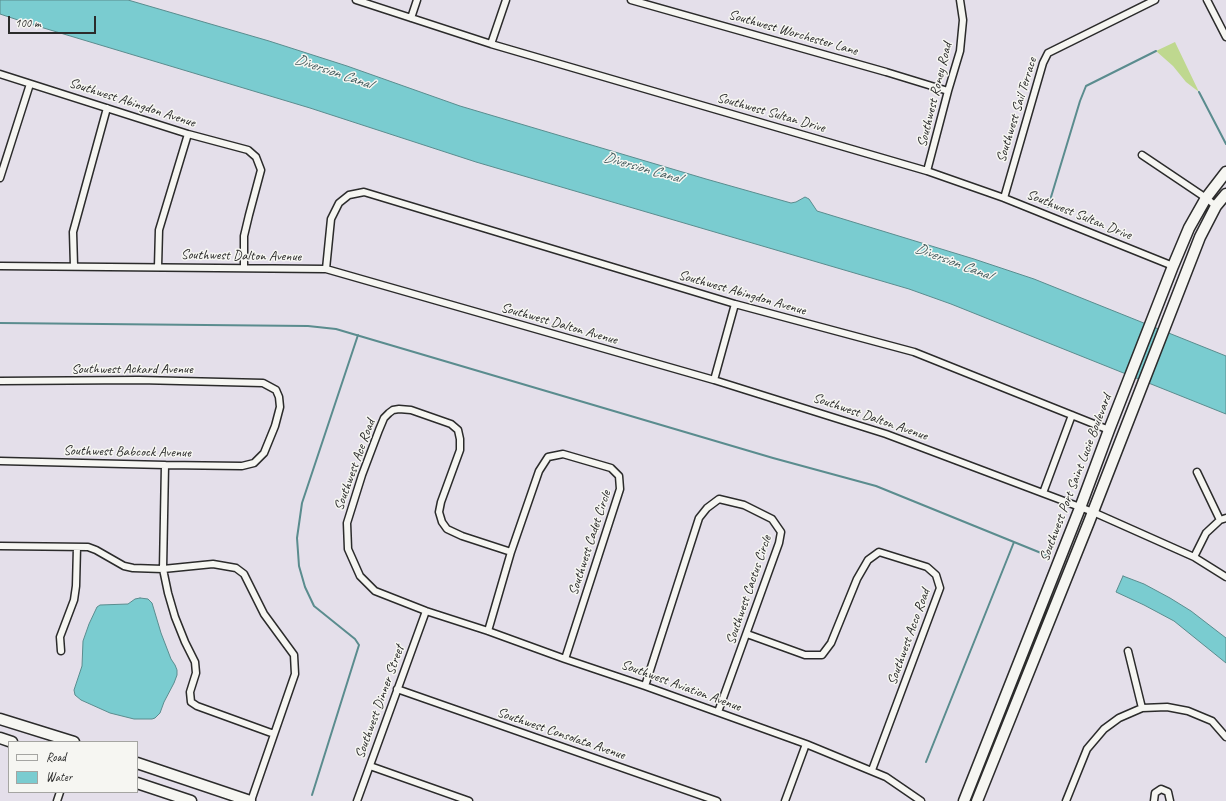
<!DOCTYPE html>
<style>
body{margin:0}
#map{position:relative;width:1226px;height:801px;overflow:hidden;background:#e4dfea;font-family:Caveat,sans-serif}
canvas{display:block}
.legend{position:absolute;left:8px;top:741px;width:130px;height:52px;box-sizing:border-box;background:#f6f6f2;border:1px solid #a5a5a2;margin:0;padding:5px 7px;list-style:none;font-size:12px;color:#2b2b2b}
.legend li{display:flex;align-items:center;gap:8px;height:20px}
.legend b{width:20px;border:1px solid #a5a5a2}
.scale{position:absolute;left:8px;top:16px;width:88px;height:18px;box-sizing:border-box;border:2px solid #2b2b2b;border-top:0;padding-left:5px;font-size:12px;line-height:14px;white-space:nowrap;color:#2b2b2b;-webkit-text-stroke:3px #f6f6f2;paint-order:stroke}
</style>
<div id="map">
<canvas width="1226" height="801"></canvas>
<ul class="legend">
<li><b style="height:5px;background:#f6f6f2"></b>Road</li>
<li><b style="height:11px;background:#7accd0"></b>Water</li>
</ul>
<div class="scale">100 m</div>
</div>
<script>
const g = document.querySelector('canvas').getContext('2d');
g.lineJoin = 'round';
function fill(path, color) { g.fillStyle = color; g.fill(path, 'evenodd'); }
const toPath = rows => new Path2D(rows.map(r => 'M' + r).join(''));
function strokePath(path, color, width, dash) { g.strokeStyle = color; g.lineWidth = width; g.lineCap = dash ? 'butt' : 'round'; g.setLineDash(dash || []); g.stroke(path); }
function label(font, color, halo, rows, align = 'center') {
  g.font = font + ' Caveat,sans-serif'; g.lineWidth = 3; g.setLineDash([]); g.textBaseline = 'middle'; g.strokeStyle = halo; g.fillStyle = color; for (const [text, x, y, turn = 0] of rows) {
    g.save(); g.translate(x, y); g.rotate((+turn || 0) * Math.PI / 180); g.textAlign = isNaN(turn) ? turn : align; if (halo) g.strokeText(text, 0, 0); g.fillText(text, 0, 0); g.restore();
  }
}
fill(toPath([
 [1175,42,1199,92,1186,82,1173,66,1156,51]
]), '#bfd88f');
const water = toPath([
 [0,0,128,0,269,41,347,66,460,106,706,179,791,203,796,202,805,197,809,199,817,211,974,259,1034,279,1226,356,1226,414,951,304,909,289,476,162,310,108,27,23,0,14,0,0],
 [1123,576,1144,584,1170,598,1191,611,1226,638,1226,663,1174,621,1144,605,1116,592,1123,576],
 [140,598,148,599,152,603,161,633,171,659,175,665,177,670,177,675,174,683,164,702,160,713,155,718,152,719,134,719,110,713,81,700,75,695,74,690,82,666,83,641,89,624,97,607,100,605,128,604,135,599,140,598]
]);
fill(water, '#7accd0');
strokePath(water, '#5a8c8e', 1);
strokePath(toPath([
 [1199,92,1226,144],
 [1048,207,1080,101,1086,86,1156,51],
 [0,323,308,326,336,329,773,458,876,486,1046,555],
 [926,762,1014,542],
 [312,795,359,645,355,639,314,606,305,587,299,566,297,538,302,503,358,335]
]), '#5a8c8e', 2);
const minor = toPath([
 [356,0,491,44,927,171,1004,198,1173,266],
 [631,0,886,72,948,91],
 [1207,0,1226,37],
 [411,18,417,0],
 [491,44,506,0],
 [0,74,188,134,248,150,256,157,261,170,249,215,244,236,244,267],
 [1142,155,1206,198,1216,206],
 [927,171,948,91,960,51,963,20,960,0],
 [0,178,30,84],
 [1004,198,1043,63,1048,53,1155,0],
 [0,266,326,269,714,380,886,434,1093,512,1194,557,1226,577],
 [74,266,73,232,107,108],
 [158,267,159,230,188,134],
 [326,269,331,219,339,203,349,195,364,192,735,304,914,352,1109,430],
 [714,380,735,304],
 [0,381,139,380,263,383,276,390,279,397,280,407,275,426,264,453,254,463,242,466,165,465,0,461],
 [165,465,163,569,168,593,175,617,185,642,195,662,196,673,190,692,191,702,197,706,274,734],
 [1197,472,1220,520],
 [1043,493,1072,415],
 [0,546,88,547,96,550,124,566,133,568,163,569,213,564,236,568,244,574,264,614,294,655,295,674,251,801],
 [511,552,462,536,447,529,442,522,439,512,441,502,460,450,460,439,458,430,451,424,411,410,399,409,393,410,389,413,384,418,379,430,362,475,347,523,348,549,360,576,375,591,426,611,488,631,565,659,645,686,806,744,886,777,921,801],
 [1194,557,1206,533,1220,520,1226,518],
 [488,631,511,552,539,471,548,457,563,454,611,468,619,476,620,489,565,659],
 [747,634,805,655,822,655,831,643,857,579,868,560,879,552,927,567,936,575,940,588,872,770],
 [61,651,60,637,74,600,76,586,77,547],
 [1128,651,1142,708],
 [645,686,699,518,707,508,719,499,744,505,772,519,781,532,779,543,718,712],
 [397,689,717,801],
 [370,766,469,801],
 [57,801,60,792],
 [357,801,426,611],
 [785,801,806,744],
 [1066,801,1087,749,1104,729,1119,718,1142,708,1167,707,1188,711,1212,721,1226,737],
 [1154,801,1155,793,1161,789,1168,792,1170,801]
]);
const primary = toPath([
 [0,719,74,742],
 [0,738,12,742],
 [137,763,250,801],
 [137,783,191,801],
 [964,801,1080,508,1109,430,1173,266,1189,228,1206,198,1226,172],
 [977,801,1089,522,1200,237,1216,206,1226,194]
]);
strokePath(minor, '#2b2b2b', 9);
strokePath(primary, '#2b2b2b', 13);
strokePath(minor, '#f6f6f2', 6);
strokePath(primary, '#f6f6f2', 10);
label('14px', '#2b2b2b', '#f6f6f2', [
 ["Southwest Worchester Lane",793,33,16],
 ["Southwest Roney Road",935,95,-76],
 ["Southwest Abingdon Avenue",132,103,18],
 ["Southwest Sail Terrace",1017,110,-73],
 ["Southwest Sultan Drive",771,113,16],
 ["Southwest Sultan Drive",1079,215,22],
 ["Southwest Dalton Avenue",241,256,1],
 ["Southwest Abingdon Avenue",742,293,16],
 ["Southwest Dalton Avenue",559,324,16],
 ["Southwest Ackard Avenue",132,369],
 ["Southwest Dalton Avenue",870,417,19],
 ["Southwest Babcock Avenue",127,452,1],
 ["Southwest Ace Road",355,465,-70],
 ["Southwest Port Saint Lucie Boulevard",1076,478,-69],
 ["Southwest Cadet Circle",590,543,-72],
 ["Southwest Cactus Circle",749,590,-71],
 ["Southwest Acco Road",909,637,-70],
 ["Southwest Aviation Avenue",681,686,20],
 ["Southwest Dinner Street",380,702,-70],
 ["Southwest Consolata Avenue",561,734,19]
]);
label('italic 15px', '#435b5d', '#f6f6f2', [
 ["Diversion Canal",333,72,19],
 ["Diversion Canal",642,168,16],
 ["Diversion Canal",953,262,21]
]);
</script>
